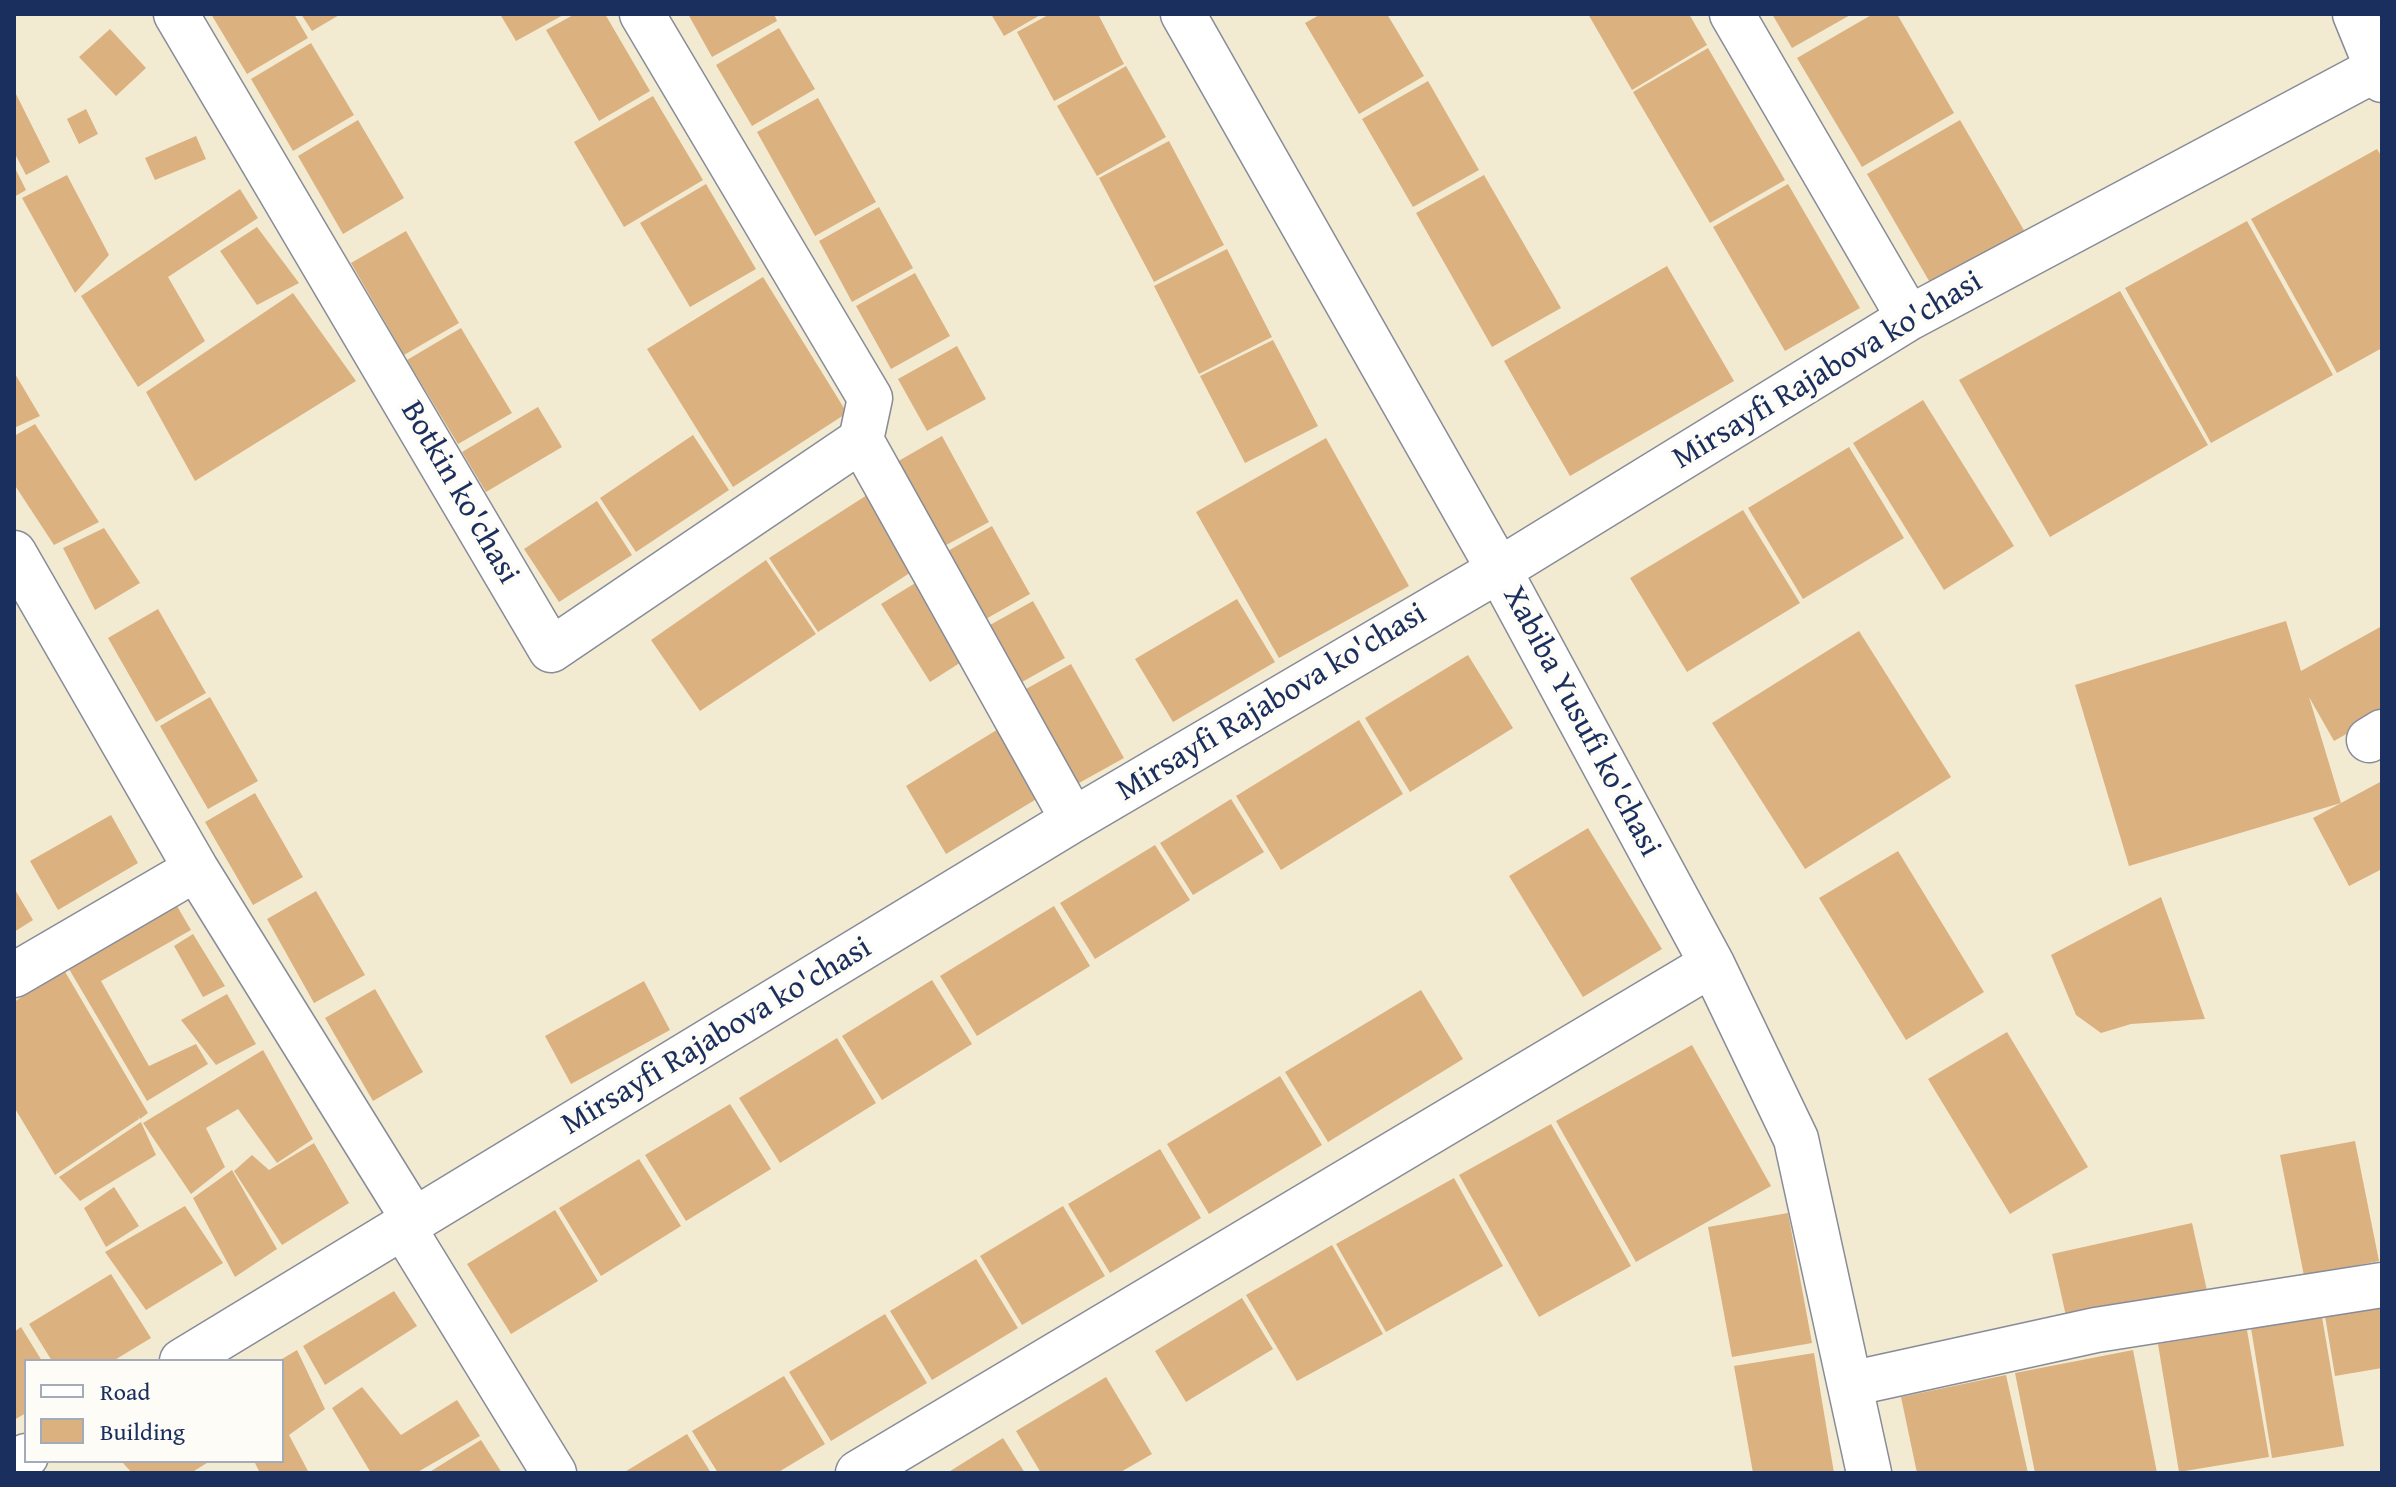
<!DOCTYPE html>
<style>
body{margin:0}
#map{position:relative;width:2396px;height:1487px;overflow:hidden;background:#f3ead2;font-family:"Gentium Book Plus",serif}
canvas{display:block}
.frame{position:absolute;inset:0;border:16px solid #1b2f5e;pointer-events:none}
.legend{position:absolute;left:24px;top:1359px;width:260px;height:104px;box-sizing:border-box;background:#fdfcf7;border:2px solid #a3aaba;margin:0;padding:10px 14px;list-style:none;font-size:24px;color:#1b2f5e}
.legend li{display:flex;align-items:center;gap:16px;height:40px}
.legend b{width:40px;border:2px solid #a3aaba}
</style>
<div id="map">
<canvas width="2396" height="1487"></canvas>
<div class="frame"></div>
<ul class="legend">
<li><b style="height:10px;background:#fff"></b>Road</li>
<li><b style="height:22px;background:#dbb180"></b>Building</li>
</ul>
</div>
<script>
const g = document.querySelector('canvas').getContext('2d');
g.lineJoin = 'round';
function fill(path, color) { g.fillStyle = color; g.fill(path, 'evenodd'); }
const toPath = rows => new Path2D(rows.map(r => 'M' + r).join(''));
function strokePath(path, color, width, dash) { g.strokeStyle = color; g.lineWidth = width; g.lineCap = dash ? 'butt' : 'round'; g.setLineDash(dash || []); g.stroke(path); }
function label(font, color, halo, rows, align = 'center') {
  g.font = font + ' "Gentium Book Plus",serif'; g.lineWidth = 8; g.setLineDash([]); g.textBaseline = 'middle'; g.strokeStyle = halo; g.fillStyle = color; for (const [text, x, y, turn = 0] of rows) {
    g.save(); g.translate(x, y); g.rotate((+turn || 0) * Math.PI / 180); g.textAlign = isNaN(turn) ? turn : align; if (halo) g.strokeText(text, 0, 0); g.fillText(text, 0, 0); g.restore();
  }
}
fill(toPath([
 [211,14,294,14,308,38,247,74],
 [301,14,341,14,312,31],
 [500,14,565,14,516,41],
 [575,14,605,14,650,91,599,121,546,30],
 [688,14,774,14,777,21,712,57],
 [991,14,1042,14,1004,36],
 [1050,14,1098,14,1124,64,1054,101,1017,32],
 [1321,14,1387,14,1424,76,1359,114,1305,23],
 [1588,14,1689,14,1707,45,1632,90],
 [1772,14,1852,14,1792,48],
 [1873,14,1897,14,1954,113,1862,167,1797,58],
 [779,28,815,89,752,126,716,65],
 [110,29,146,68,116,96,79,57],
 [311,43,354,115,293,151,251,79],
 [1708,48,1785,180,1710,223,1633,92],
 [1126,66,1166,137,1097,176,1057,106],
 [1428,81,1479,170,1413,207,1362,119],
 [14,90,50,162,26,175,14,152],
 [653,96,703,180,624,227,574,142],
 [818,98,876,202,815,236,757,132],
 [86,109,98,134,79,144,67,119],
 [358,120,404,198,343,234,298,156],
 [1960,120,2025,232,1932,286,1867,174],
 [196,136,206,159,155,180,145,158],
 [1169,141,1224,245,1154,282,1099,178],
 [2377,149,2382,157,2382,348,2337,373,2251,219],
 [14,166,26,190,14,197],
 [67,175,109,255,75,293,22,198],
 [1484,175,1561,308,1492,347,1416,213],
 [706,184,756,269,690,307,640,223],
 [1788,184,1860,308,1785,351,1713,227],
 [240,189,258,218,168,277,205,341,138,387,81,296],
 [879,207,913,268,852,302,819,241],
 [2247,221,2333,375,2211,443,2125,288],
 [257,227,299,283,257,305,220,251],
 [406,231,459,323,404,355,351,263],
 [1227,249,1272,337,1199,374,1154,286],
 [1667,266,1734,381,1570,476,1504,361],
 [915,273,950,336,891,369,856,306],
 [763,277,847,413,733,487,647,349],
 [2120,291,2208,445,2050,537,1959,380],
 [293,293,356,381,195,481,146,392],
 [461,328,512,413,458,444,407,360],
 [1273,340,1318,426,1245,463,1200,376],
 [957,346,986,399,927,431,898,379],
 [14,372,40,416,14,428],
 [1923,400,2014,546,1944,590,1853,443],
 [538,407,562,447,486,492,462,452],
 [35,424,99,522,54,545,14,484,14,436],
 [693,435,729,490,636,552,600,498],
 [942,436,989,522,935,551,888,467],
 [1326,438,1409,586,1279,658,1196,512],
 [1849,447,1904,538,1803,599,1748,508],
 [867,495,916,569,818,632,769,558],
 [597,501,632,555,559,602,524,549],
 [1743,510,1800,603,1687,672,1630,578],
 [992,526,1030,594,977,624,939,556],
 [104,528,140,583,95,610,63,548],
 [766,560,816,634,700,711,651,640],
 [917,582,966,659,930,682,881,604],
 [1237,599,1275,662,1173,722,1135,659],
 [1033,601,1065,658,1013,687,981,630],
 [158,609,206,693,156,722,108,638],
 [2286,621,2301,671,2382,626,2382,714,2334,741,2309,697,2341,803,2382,781,2382,869,2349,886,2313,818,2341,803,2129,866,2075,685],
 [1859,631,1951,777,1805,869,1712,723],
 [1468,655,1513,728,1410,792,1365,718],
 [1071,664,1124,758,1070,788,1017,694],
 [210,697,258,781,208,809,160,726],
 [1359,720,1403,794,1281,870,1236,796],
 [1003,726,1043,795,946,854,906,786],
 [255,793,303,877,253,905,205,822],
 [1231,799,1264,852,1193,895,1160,843],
 [111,815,138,863,58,910,30,861],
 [1588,828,1662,949,1583,997,1509,876],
 [1155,845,1190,900,1095,959,1060,903],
 [1898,851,1984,992,1906,1040,1819,898],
 [14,888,33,920,14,932],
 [316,891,365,975,314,1003,267,919],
 [2161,897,2205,1019,2131,1024,2101,1033,2076,1015,2051,955],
 [174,901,191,930,101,981,149,1066,196,1044,208,1064,147,1101,69,969],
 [1054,906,1090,966,977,1036,940,976],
 [193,934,225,986,203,997,174,946],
 [64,970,148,1113,140,1119,138,1116,139,1119,55,1175,14,1107,14,1002],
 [932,980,972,1044,882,1100,842,1036],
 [644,981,670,1030,571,1084,545,1036],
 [375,989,423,1072,373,1101,325,1018],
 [1421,990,1463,1059,1328,1142,1285,1072],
 [227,994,256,1044,216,1065,181,1020],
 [2007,1032,2088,1167,2010,1214,1928,1079],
 [837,1038,876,1103,780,1163,739,1098],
 [1692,1045,1771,1186,1636,1262,1556,1121],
 [263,1050,313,1139,277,1163,238,1109,206,1128,225,1167,191,1194,143,1123],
 [1280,1076,1322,1145,1209,1214,1167,1144],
 [730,1104,771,1169,686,1221,645,1155],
 [141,1122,156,1155,80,1201,59,1177],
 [1551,1124,1631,1266,1539,1317,1459,1175],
 [2355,1141,2379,1261,2304,1276,2280,1155],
 [314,1143,349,1203,282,1245,234,1171,252,1155,269,1170],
 [1160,1149,1201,1218,1110,1273,1068,1204],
 [639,1159,681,1226,601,1276,559,1208],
 [232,1170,277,1249,235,1277,193,1198],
 [1454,1178,1503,1266,1386,1332,1336,1244],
 [114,1187,139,1226,106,1247,84,1208],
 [185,1206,223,1263,146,1310,105,1252],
 [1063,1206,1105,1276,1022,1325,980,1256],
 [555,1210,598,1281,511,1334,467,1264],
 [1788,1213,1812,1343,1732,1357,1708,1227],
 [2192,1223,2208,1295,2068,1325,2052,1254],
 [1332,1245,1383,1334,1297,1381,1246,1295],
 [976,1259,1018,1328,932,1380,890,1311],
 [111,1274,151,1338,113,1361,52,1361,29,1324],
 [394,1291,417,1326,325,1385,303,1346],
 [1242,1298,1273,1349,1186,1402,1155,1351],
 [2382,1307,2382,1368,2335,1376,2325,1316],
 [885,1314,927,1383,831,1441,789,1372],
 [2322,1317,2344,1446,2272,1458,2251,1328],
 [21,1327,42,1361,26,1361,26,1413,14,1420,14,1332],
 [2247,1330,2269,1457,2179,1472,2158,1344],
 [297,1350,325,1409,289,1435,309,1473,260,1473,254,1461,282,1461,282,1359],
 [2133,1350,2157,1473,2035,1473,2015,1373],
 [1814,1353,1834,1473,1753,1473,1734,1366],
 [2006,1375,2028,1473,1917,1473,1901,1397],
 [784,1376,825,1444,777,1473,718,1473,692,1431],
 [1106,1377,1152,1454,1119,1473,1041,1473,1016,1431],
 [362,1387,401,1435,457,1400,480,1436,416,1473,371,1473,332,1408],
 [687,1434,711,1473,623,1473],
 [1003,1438,1025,1473,947,1473],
 [481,1440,502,1473,428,1473],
 [127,1461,210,1461,191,1473,132,1473,123,1463]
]), '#dbb180');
const minor = toPath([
 [176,14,551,650,861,440],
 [642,14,870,398,861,440,1073,820],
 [1183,14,1499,570,1712,964,1796,1139,1869,1473],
 [1732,14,1909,318],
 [2355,14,2382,80],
 [14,553,196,869,414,1220],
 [2369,740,2382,732],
 [14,975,196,869],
 [403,1227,554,1473],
 [182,1361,1073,820,1499,570,1909,318,2382,66],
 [1850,1384,2096,1330,2382,1285],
 [14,1463,26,1456],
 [858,1473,1712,964]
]);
strokePath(minor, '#878c98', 47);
strokePath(minor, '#fff', 44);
label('32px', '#1b2f5e', '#fdfcf7', [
 ["Mirsayfi Rajabova ko'chasi",1828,371,-31],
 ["Botkin ko'chasi",459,493,60],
 ["Mirsayfi Rajabova ko'chasi",1272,703,-31],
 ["Xabiba Yusufi ko'chasi",1581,722,62],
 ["Mirsayfi Rajabova ko'chasi",717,1037,-31]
]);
</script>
